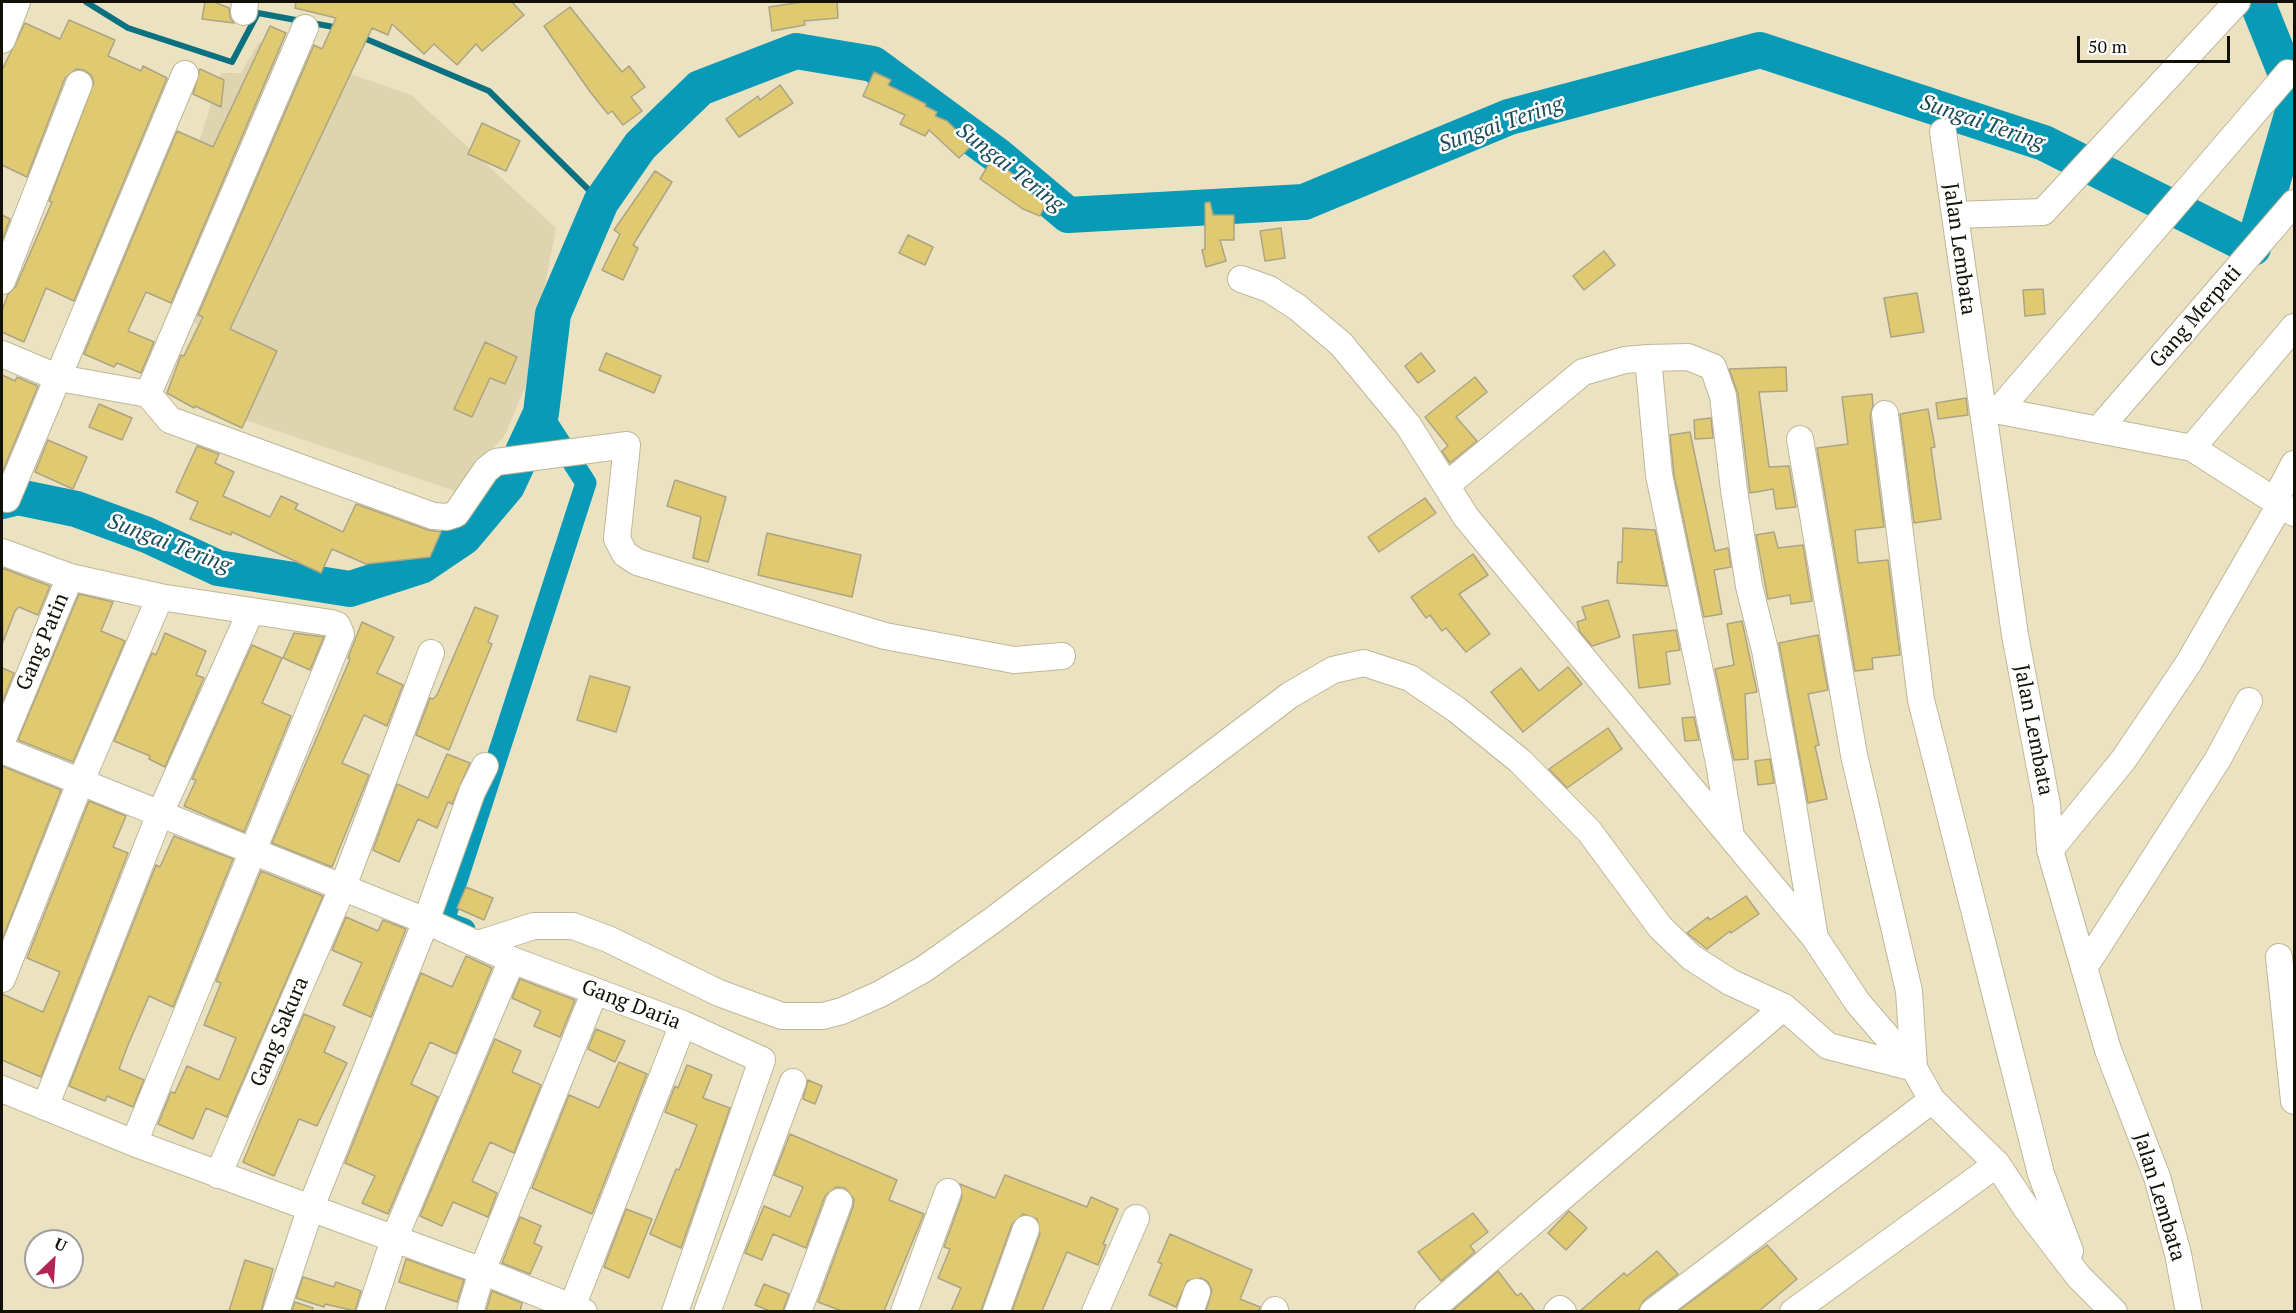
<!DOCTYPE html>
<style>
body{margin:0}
#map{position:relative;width:2296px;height:1313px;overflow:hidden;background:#ebe2c1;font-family:"PT Serif",serif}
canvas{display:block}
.frame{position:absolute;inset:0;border:3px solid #131005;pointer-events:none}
.north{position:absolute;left:24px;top:1229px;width:60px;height:60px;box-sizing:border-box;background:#fff;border:2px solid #a19f9b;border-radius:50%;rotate:25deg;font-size:16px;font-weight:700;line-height:24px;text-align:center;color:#131005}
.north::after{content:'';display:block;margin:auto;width:21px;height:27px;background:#b42454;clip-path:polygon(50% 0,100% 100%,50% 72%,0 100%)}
.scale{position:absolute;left:2077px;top:36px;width:153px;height:27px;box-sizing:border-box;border:3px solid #131005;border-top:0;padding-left:8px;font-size:18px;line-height:21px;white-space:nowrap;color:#131005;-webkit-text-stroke:4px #fff;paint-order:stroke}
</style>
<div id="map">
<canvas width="2296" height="1313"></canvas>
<div class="frame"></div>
<div class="north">U</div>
<div class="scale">50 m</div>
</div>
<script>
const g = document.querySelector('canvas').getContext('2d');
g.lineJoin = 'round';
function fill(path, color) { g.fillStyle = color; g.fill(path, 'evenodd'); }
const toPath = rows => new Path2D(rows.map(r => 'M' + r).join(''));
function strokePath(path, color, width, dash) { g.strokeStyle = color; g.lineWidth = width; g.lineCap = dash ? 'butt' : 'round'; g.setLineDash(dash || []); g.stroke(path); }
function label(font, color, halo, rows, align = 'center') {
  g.font = font + ' "PT Serif",serif'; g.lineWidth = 5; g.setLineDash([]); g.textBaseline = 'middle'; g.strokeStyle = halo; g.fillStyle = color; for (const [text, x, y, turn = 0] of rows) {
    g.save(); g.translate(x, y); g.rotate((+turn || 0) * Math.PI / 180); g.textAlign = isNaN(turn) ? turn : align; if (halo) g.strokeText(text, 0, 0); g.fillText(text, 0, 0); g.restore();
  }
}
fill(toPath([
 [259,42,411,95,556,228,525,387,505,435,455,491,165,393,197,325,153,286,221,73,241,73]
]), '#ded5b0');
strokePath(toPath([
 [86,2,128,28,232,62,258,13,339,28],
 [359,36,489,91,601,202]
]), '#0b7181', 6);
strokePath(toPath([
 [465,929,444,921,586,483,541,413]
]), '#089ab6', 21);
strokePath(toPath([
 [2257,2,2294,94],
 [2,501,18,497,76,509,147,535,218,568,350,589,421,566,464,537,507,486,541,413,553,314,601,202,640,146,700,88,796,51,873,64,998,156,1068,215,1304,202,1509,117,1760,50,2044,143,2253,248,2294,108]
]), '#089ab6', 36);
const building = toPath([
 [205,2,214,2,229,8,230,18,234,23,202,19,205,2],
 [296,2,512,2,524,15,482,51,476,44,457,65,434,44,424,54,392,24,388,35,372,28,230,329,277,351,242,428,195,406,194,408,167,393,181,355,184,356,203,317,198,315,314,45,322,49,336,18,295,8,296,2],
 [802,2,837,2,838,18,804,21,805,25,772,31,769,7,802,2],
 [570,7,622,72,629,66,645,87,631,97,642,111,623,125,612,111,608,114,591,93,544,26,570,7],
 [69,20,115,40,108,56,141,71,143,66,167,78,74,301,46,288,24,342,2,332,2,311,8,294,16,286,52,202,49,201,94,82,91,75,84,70,76,69,65,78,27,177,2,165,2,70,25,23,60,39,69,20],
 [270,26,286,33,171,303,146,292,128,331,154,342,141,373,117,363,114,367,84,354,177,131,213,147,270,26],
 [200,69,224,80,221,107,193,94,200,69],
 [874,72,891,80,888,85,926,104,925,106,937,112,935,116,947,121,972,145,959,158,929,130,925,136,900,124,905,115,863,96,874,72],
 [780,85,793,103,739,137,726,119,758,96,760,100,780,85],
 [482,123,520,141,506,171,468,154,482,123],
 [992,159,1031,187,1028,192,1047,201,1040,216,1023,209,980,179,992,159],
 [655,171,672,182,633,245,638,248,623,280,602,270,620,234,614,230,655,171],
 [1210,202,1213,215,1234,215,1234,240,1220,240,1226,261,1206,267,1202,250,1205,249,1205,203,1210,202],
 [2,215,10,219,2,241,2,215],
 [1281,228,1285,258,1265,261,1260,231,1281,228],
 [908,235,933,247,925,265,899,253,908,235],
 [1604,251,1615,265,1584,290,1573,276,1604,251],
 [2043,289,2045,314,2025,316,2023,290,2043,289],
 [1917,293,1924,332,1891,337,1884,298,1917,293],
 [485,342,517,357,505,384,490,378,472,417,454,409,485,342],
 [606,353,661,376,654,393,599,370,606,353],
 [1421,353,1435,371,1418,383,1405,366,1421,353],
 [1786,367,1787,391,1759,392,1769,467,1789,466,1796,507,1776,509,1773,489,1750,493,1738,394,1729,369,1786,367],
 [2,375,15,381,17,377,38,386,2,473,2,375],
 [1475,377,1487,392,1456,417,1477,441,1450,463,1442,451,1448,446,1425,417,1475,377],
 [1872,394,1873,406,1870,416,1884,527,1855,530,1858,563,1888,560,1900,655,1872,658,1873,669,1855,671,1817,448,1848,444,1842,397,1872,394],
 [1966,398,1968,415,1938,419,1936,403,1966,398],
 [99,404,132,418,122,440,89,427,99,404],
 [1928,409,1935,447,1931,448,1941,519,1914,523,1900,414,1928,409],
 [1711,418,1713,438,1695,439,1694,420,1711,418],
 [1690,432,1715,551,1728,548,1731,567,1714,570,1722,614,1704,617,1674,475,1670,435,1690,432],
 [48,440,87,457,73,489,35,472,48,440],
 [197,446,219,454,215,463,234,472,223,496,270,517,281,496,298,504,295,509,343,532,356,504,428,530,441,532,430,557,366,564,332,549,321,573,232,532,231,535,190,519,198,502,176,492,197,446],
 [675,480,726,497,708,562,693,558,701,517,667,506,675,480],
 [1425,498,1436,513,1379,552,1368,537,1425,498],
 [1623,528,1655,530,1667,586,1617,583,1618,562,1622,562,1623,528],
 [1774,532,1778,548,1803,545,1812,601,1791,604,1790,595,1768,599,1756,535,1774,532],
 [767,533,861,555,852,597,758,575,767,533],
 [1473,554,1488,575,1459,594,1490,634,1466,652,1446,628,1442,631,1430,615,1426,618,1411,597,1473,554],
 [2,568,50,586,38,615,19,607,15,611,3,642,2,568],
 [79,594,113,602,101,631,125,641,73,762,18,740,79,594],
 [1608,600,1620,637,1592,646,1580,632,1577,622,1586,619,1582,607,1608,600],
 [475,607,498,616,488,642,492,644,449,750,416,735,430,698,433,699,437,695,475,607],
 [1742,621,1757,692,1745,694,1748,759,1734,760,1715,669,1734,665,1727,624,1742,621],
 [362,622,394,637,377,673,403,685,387,726,364,715,342,763,369,775,332,867,272,843,350,659,348,658,362,622],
 [1676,630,1680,650,1666,652,1670,684,1639,688,1633,635,1676,630],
 [165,633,206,651,196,675,204,678,165,767,149,759,150,756,114,741,152,653,156,655,165,633],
 [294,633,324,637,310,670,283,658,294,633],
 [1818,635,1828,690,1808,694,1819,745,1815,746,1827,799,1808,803,1779,643,1818,635],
 [252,645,282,658,262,703,291,716,244,832,184,806,196,780,192,779,252,645],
 [1568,667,1582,684,1523,732,1491,692,1521,668,1539,691,1568,667],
 [2,668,14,673,2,703,2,668],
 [590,676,630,687,616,732,577,720,590,676],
 [1694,717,1699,740,1685,741,1682,718,1694,717],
 [1608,728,1622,749,1567,788,1549,769,1608,728],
 [447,754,470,763,452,804,448,802,437,828,418,819,399,862,373,850,397,784,428,798,447,754],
 [1770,759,1774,783,1758,785,1755,761,1770,759],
 [2,766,61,790,2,940,2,766],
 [89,801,126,816,113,847,128,853,41,1077,2,1060,2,994,43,1012,60,972,27,958,89,801],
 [174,836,233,859,173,1007,149,996,128,1045,119,1069,144,1080,133,1107,107,1096,105,1101,69,1086,156,865,160,867,174,836],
 [261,871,323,896,227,1117,206,1108,193,1139,158,1124,171,1092,175,1093,187,1066,219,1080,236,1038,204,1025,221,983,216,981,261,871],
 [466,887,493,898,484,920,457,908,466,887],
 [1746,896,1759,914,1731,933,1730,931,1707,949,1687,933,1708,917,1710,920,1746,896],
 [346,917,378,931,383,920,406,929,371,1017,343,1005,362,963,332,950,346,917],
 [466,956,492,968,456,1054,430,1042,411,1084,438,1097,388,1214,362,1203,375,1176,345,1163,421,973,452,987,466,956],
 [520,979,575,1000,560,1037,534,1026,541,1011,512,998,520,979],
 [304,1014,335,1027,324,1052,347,1063,317,1126,299,1119,274,1176,243,1162,304,1014],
 [596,1029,625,1041,615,1062,588,1049,596,1029],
 [495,1039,521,1051,512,1072,541,1085,514,1153,490,1142,472,1181,497,1193,488,1217,453,1202,442,1226,420,1216,495,1039],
 [619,1062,647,1074,592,1214,532,1188,569,1095,599,1108,619,1062],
 [687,1065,712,1075,703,1098,730,1108,681,1248,650,1234,676,1169,679,1170,697,1125,665,1112,675,1086,678,1088,687,1065],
 [808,1080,822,1086,815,1104,803,1099,808,1080],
 [790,1134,897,1180,889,1200,924,1214,884,1311,842,1311,818,1302,853,1207,854,1199,845,1188,836,1187,825,1196,806,1248,773,1234,762,1260,745,1253,764,1206,790,1217,803,1187,774,1175,790,1134],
 [1005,1175,1087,1207,1091,1197,1118,1209,1103,1244,1106,1245,1098,1265,1067,1252,1042,1311,1012,1311,1040,1234,1037,1219,1023,1214,1012,1224,981,1311,951,1311,961,1288,938,1278,950,1249,944,1247,962,1197,960,1184,995,1198,1005,1175],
 [626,1209,652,1219,629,1278,604,1267,626,1209],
 [1569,1211,1587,1228,1566,1250,1548,1233,1569,1211],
 [1473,1213,1488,1232,1470,1246,1475,1252,1441,1281,1418,1252,1473,1213],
 [520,1217,541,1226,534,1243,542,1247,530,1274,502,1263,520,1217],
 [1170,1234,1252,1270,1240,1299,1260,1307,1259,1311,1206,1311,1212,1290,1208,1282,1201,1278,1187,1281,1176,1307,1149,1295,1162,1264,1158,1262,1170,1234],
 [1767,1245,1797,1279,1759,1311,1678,1311,1767,1245],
 [1657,1251,1678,1274,1644,1300,1638,1311,1580,1311,1624,1273,1627,1276,1657,1251],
 [406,1259,464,1280,457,1302,399,1282,406,1259],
 [245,1260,273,1269,261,1311,229,1311,245,1260],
 [1498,1271,1517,1296,1521,1293,1535,1311,1452,1311,1498,1271],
 [303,1277,334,1287,336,1282,361,1291,355,1311,325,1304,324,1307,296,1298,303,1277],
 [764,1284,789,1294,783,1311,770,1311,755,1305,764,1284],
 [492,1291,522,1303,520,1311,486,1311,492,1291],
 [295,1302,313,1308,312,1311,292,1311,295,1302]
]);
fill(building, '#e0ca71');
strokePath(building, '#aca484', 1.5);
const minor = toPath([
 [244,12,245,2],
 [2,40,17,2],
 [1943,132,2015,635,2047,805,2050,850,2108,1050,2157,1177,2178,1254,2189,1312],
 [1955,215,2043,212,2237,2],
 [1241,279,1269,289,1297,307,1341,344,1408,425,1466,517,1815,938,1858,1003,1914,1068,1932,1100,1997,1164,2026,1208,2079,1277,2114,1312],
 [2,281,79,84],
 [2,354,59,378,148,394,170,420,433,516,447,517,456,514,486,470,496,462,627,445,617,539,625,554,637,562,885,636,1014,660,1062,656],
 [1648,358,1659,475,1719,763,1731,836],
 [148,394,305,28],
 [1985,408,2192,448,2294,513],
 [1998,411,2288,73],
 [1885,414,1921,700,2041,1174,2070,1251],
 [2098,430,2294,203],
 [2192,448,2294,327],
 [1447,485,1583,372,1625,360,1648,358,1688,357,1713,367,1723,396,1734,490,1749,586,1765,650,1789,781,1815,938],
 [7,499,185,74],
 [2275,500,2294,464],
 [2,552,70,577,160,597,331,623,337,625,341,634,134,1143],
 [2,741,70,577],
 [2,750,426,921,512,960,683,1024,762,1060,675,1312],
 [2050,850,2124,759,2188,664,2281,503],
 [478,944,534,926,573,926,608,939,719,993,782,1016,823,1016,842,1011,880,994,924,969,993,920,1290,695,1333,670,1364,663,1410,678,1457,710,1520,761,1589,831,1660,927,1691,957,1730,982,1784,1007,1828,1046,1914,1068,1909,991,1854,755,1800,439],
 [2279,957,2294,1101],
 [2084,968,2218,759,2249,701],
 [2,979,80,783,160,597],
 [2,1089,134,1143,482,1271,584,1312],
 [45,1107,159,816,250,613],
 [218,1175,342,889,431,653],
 [276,1312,311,1207,426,921,472,792,485,766],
 [370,1312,394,1239,512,960],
 [470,1312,482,1271,595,991],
 [570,1312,683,1024],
 [707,1312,793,1082],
 [798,1312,839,1202],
 [904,1312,948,1192],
 [996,1312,1026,1229],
 [1095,1312,1136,1218],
 [1190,1312,1197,1292],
 [1274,1312,1275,1310],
 [1428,1312,1784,1007],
 [1557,1312,1560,1309,1563,1312],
 [1653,1312,1932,1100],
 [1793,1312,1997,1164]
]);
strokePath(minor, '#bfb797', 28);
strokePath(minor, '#fff', 26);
label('21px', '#131005', '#fff', [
 ["Jalan Lembata",1959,249,82],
 ["Gang Merpati",2196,317,-49],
 ["Gang Patin",43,642,-67],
 ["Jalan Lembata",2033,730,79],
 ["Gang Daria",631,1005,21],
 ["Gang Sakura",280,1032,-67],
 ["Jalan Lembata",2159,1197,73]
]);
label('italic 22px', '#194c58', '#fff', [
 ["Sungai Tering",1982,123,19],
 ["Sungai Tering",1501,125,-19],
 ["Sungai Tering",1010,168,38],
 ["Sungai Tering",169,544,21]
]);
</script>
